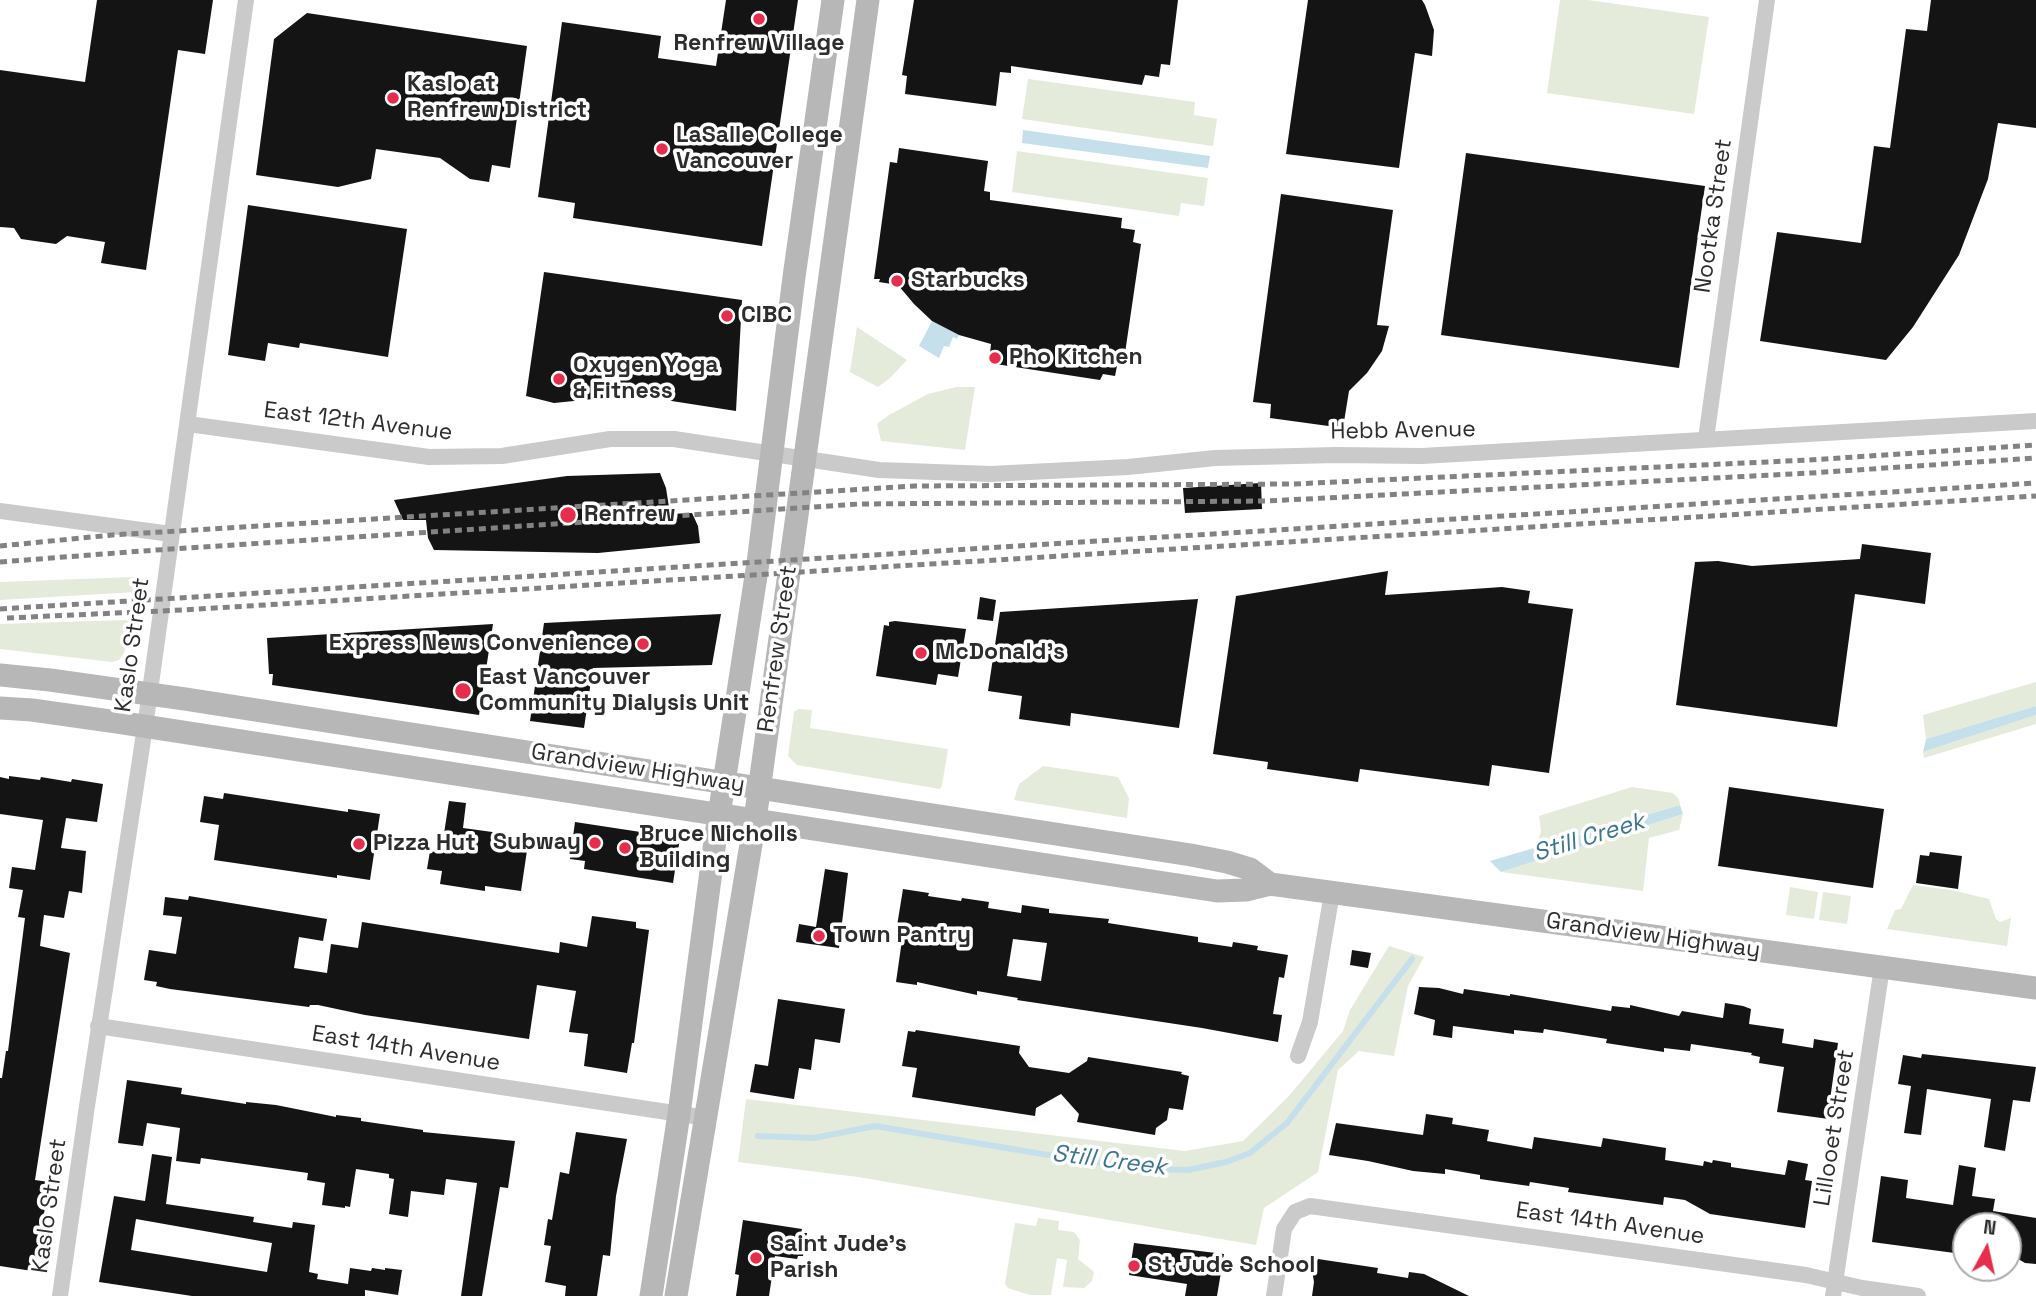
<!DOCTYPE html>
<style>
body{margin:0}
#map{position:relative;width:2036px;height:1296px;overflow:hidden;background:#fff;font-family:"Space Grotesk",sans-serif}
canvas{display:block}
.north{position:absolute;left:1952px;top:1212px;width:70px;height:70px;box-sizing:border-box;background:#fff;border:2px solid #ababab;border-radius:50%;rotate:8deg;font-size:19px;font-weight:700;line-height:28px;text-align:center;color:#2d2d2d}
.north::after{content:'';display:block;margin:auto;width:24px;height:32px;background:#e62d4b;clip-path:polygon(50% 0,100% 100%,50% 72%,0 100%)}
</style>
<div id="map">
<canvas width="2036" height="1296"></canvas>
<div class="north">N</div>
</div>
<script>
const g = document.querySelector('canvas').getContext('2d');
g.lineJoin = 'round';
function fill(path, color) { g.fillStyle = color; g.fill(path, 'evenodd'); }
const toPath = rows => new Path2D(rows.map(r => 'M' + r).join(''));
function strokePath(path, color, width, dash) { g.strokeStyle = color; g.lineWidth = width; g.lineCap = dash ? 'butt' : 'round'; g.setLineDash(dash || []); g.stroke(path); }
function label(font, color, halo, rows, align = 'center') {
  g.font = font + ' "Space Grotesk",sans-serif'; g.lineWidth = 7; g.setLineDash([]); g.textBaseline = 'middle'; g.strokeStyle = halo; g.fillStyle = color; for (const [text, x, y, turn = 0] of rows) {
    g.save(); g.translate(x, y); g.rotate((+turn || 0) * Math.PI / 180); g.textAlign = isNaN(turn) ? turn : align; if (halo) g.strokeText(text, 0, 0); g.fillText(text, 0, 0); g.restore();
  }
}
fill(toPath([
 [1560,0,1588,0,1709,17,1694,114,1547,93],
 [1028,79,1195,102,1194,115,1217,119,1213,146,1022,119],
 [1017,151,1208,178,1204,206,1181,203,1179,216,1012,192],
 [857,327,907,360,890,378,878,387,850,372],
 [956,387,975,387,965,450,881,441,877,424,889,415,928,394],
 [134,577,138,578,136,592,0,600,0,582],
 [126,620,132,623,124,653,119,660,112,662,0,649,0,624],
 [2036,682,2036,706,1926,739,1923,715],
 [798,709,812,710,810,728,948,749,942,785,940,789,797,765,788,756,794,712],
 [2036,715,2036,724,1924,758,1923,752],
 [1043,766,1118,777,1129,798,1127,818,1014,800,1019,784],
 [1632,787,1673,793,1679,799,1680,805,1536,847,1541,831,1539,816],
 [1683,814,1679,830,1649,838,1643,891,1501,872],
 [1913,885,1951,890,1989,899,1996,919,2000,922,2011,918,2007,946,1887,929,1895,910,1901,909],
 [1790,887,1818,892,1814,919,1786,915],
 [1823,892,1851,896,1847,924,1819,920],
 [1389,946,1424,957,1408,986,1394,1056,1359,1051,1338,1070,1318,1172,1264,1208,1256,1245,858,1177,738,1162,746,1099,1185,1151,1243,1141,1289,1096,1343,1031,1350,1010],
 [1038,1218,1059,1221,1058,1230,1074,1232,1080,1240,1078,1259,1094,1272,1092,1281,1084,1288,1063,1287,1067,1260,1057,1258,1051,1295,1030,1295,1008,1288,1005,1284,1015,1223,1036,1226]
]), '#e4ebda');
fill(toPath([
 [1023,130,1210,156,1208,168,1022,143],
 [932,321,959,335,957,339,953,337,949,347,944,346,939,358,919,346],
 [2036,706,2036,715,1923,752,1926,739],
 [1680,805,1683,814,1501,872,1490,861]
]), '#c5e0eb');
strokePath(toPath([
 [758,1136,814,1138,875,1126,1072,1159,1151,1169,1188,1170,1226,1162,1250,1153,1287,1123,1412,959]
]), '#c5e0eb', 6);
fill(toPath([
 [97,0,213,0,205,54,178,50,146,270,101,263,105,242,67,236,56,244,21,239,14,228,0,227,0,70,85,82],
 [726,0,798,0,762,246,573,218,575,203,538,197,562,22,661,36,658,58,716,66],
 [914,0,1178,0,1170,65,1161,64,1159,77,1145,75,1142,85,1011,66,1011,73,1000,72,996,106,905,94,907,76,902,75],
 [1308,0,1422,0,1425,5,1434,30,1432,56,1415,53,1399,168,1286,154],
 [1931,0,2036,0,2036,128,1998,123,1988,179,1959,255,1913,327,1886,360,1760,341,1777,232,1861,243,1874,146,1890,148,1906,29,1927,31],
 [307,13,527,46,510,168,492,165,489,182,470,179,440,158,376,149,371,179,338,187,256,175,274,39],
 [899,148,988,161,984,191,990,192,990,200,1122,218,1121,228,1135,230,1133,242,1141,244,1124,360,1118,361,1115,376,1103,374,1100,380,989,363,991,344,959,335,932,321,914,304,898,285,879,282,880,279,874,279,890,162,897,163],
 [1466,153,1705,186,1679,368,1441,335],
 [1281,194,1393,210,1377,325,1389,326,1382,351,1367,373,1349,391,1343,428,1270,418,1271,404,1253,402],
 [248,205,407,229,388,357,300,343,299,348,268,343,265,361,228,355],
 [544,272,742,300,736,411,633,395,554,403,526,396],
 [660,473,666,488,670,514,692,513,698,526,700,543,598,553,434,550,428,538,426,520,403,520,394,500,567,476],
 [1261,483,1262,509,1185,513,1183,488],
 [1862,544,1931,553,1925,604,1855,594,1837,727,1676,705,1695,562,1718,561,1752,566,1860,559],
 [1388,571,1385,595,1502,587,1530,591,1528,603,1573,609,1549,773,1492,765,1489,786,1360,769,1358,782,1267,769,1268,762,1213,754,1236,596],
 [980,597,996,600,993,621,977,619],
 [1198,599,1179,728,1071,713,1070,726,1019,719,1022,696,988,691,1000,612],
 [721,614,712,665,593,668,584,728,530,721,544,623],
 [895,621,966,629,958,677,938,674,936,685,876,676,884,625,889,626,889,622],
 [493,624,479,715,272,685,273,674,269,674,267,638],
 [9,776,40,780,41,777,71,782,72,779,103,784,97,822,66,818,61,848,86,851,82,893,69,891,64,918,44,915,40,946,70,953,35,1180,49,1182,36,1264,33,1263,32,1271,0,1266,0,1078,2,1078,6,1051,8,1051,25,918,18,917,23,890,9,888,12,867,35,870,43,820,0,814,0,777,9,779],
 [1729,787,1884,809,1873,888,1718,866],
 [224,793,348,812,348,809,380,814,370,880,337,875,337,878,214,860,219,825,200,822,204,796,223,799],
 [449,801,466,803,463,828,529,837,521,891,485,886,485,891,440,884,442,871,427,869,430,851,441,853],
 [575,822,680,838,673,883,584,869,585,861,570,859],
 [1930,852,1962,856,1958,889,1916,883,1920,855,1929,856],
 [825,869,848,873,839,948,796,942,799,924,816,927],
 [903,889,929,893,928,896,961,901,962,898,989,902,988,908,1021,913,1022,905,1049,909,1049,913,1109,919,1108,923,1198,937,1198,942,1232,947,1233,942,1258,946,1257,950,1288,955,1284,978,1279,977,1273,1014,1282,1015,1278,1042,1202,1028,1017,1000,1018,998,977,991,977,995,917,982,917,985,896,982,903,933,896,932],
 [1013,939,1047,943,1041,981,1007,976],
 [189,896,327,919,323,941,299,937,294,968,327,973,331,944,358,948,362,922,559,953,560,942,587,947,592,916,636,922,636,928,649,930,634,1043,632,1043,627,1073,584,1066,588,1034,569,1032,576,991,537,985,529,1039,365,1015,318,1005,310,1005,309,1007,170,989,156,986,157,982,144,980,149,950,176,954,182,917,163,915,165,897,188,900],
 [1352,950,1371,953,1368,968,1350,965],
 [1419,987,1439,988,1463,994,1464,989,1510,996,1510,994,1611,1011,1612,1006,1630,1008,1630,1005,1679,1016,1682,1011,1723,1018,1725,1003,1743,1006,1751,1009,1749,1024,1784,1029,1782,1043,1813,1048,1814,1039,1838,1043,1830,1100,1832,1100,1829,1119,1777,1112,1784,1067,1759,1063,1760,1057,1751,1055,1752,1053,1691,1044,1690,1051,1664,1048,1664,1052,1606,1043,1607,1039,1544,1029,1543,1033,1514,1030,1514,1034,1453,1026,1452,1038,1433,1035,1435,1020,1414,1014],
 [778,999,845,1009,840,1043,815,1039,811,1070,799,1068,794,1099,750,1092,755,1064,768,1066],
 [916,1030,1020,1046,1019,1053,1029,1067,1069,1073,1087,1061,1088,1057,1182,1072,1181,1074,1189,1076,1183,1110,1169,1108,1167,1120,1156,1128,1155,1135,1077,1122,1079,1114,1061,1094,1036,1108,1035,1116,912,1097,917,1068,902,1066,908,1031,915,1032],
 [1922,1054,2036,1067,2030,1102,2013,1100,2005,1151,1984,1147,1991,1099,1927,1089,1921,1135,1904,1133,1911,1086,1898,1084,1903,1055,1921,1058],
 [127,1080,182,1088,181,1094,246,1104,246,1102,276,1105,336,1117,336,1115,361,1118,361,1121,423,1130,423,1132,515,1141,508,1188,500,1187,482,1296,461,1296,477,1183,446,1179,444,1195,411,1191,408,1217,389,1214,394,1179,389,1178,389,1174,356,1169,350,1207,345,1206,345,1208,322,1205,325,1183,307,1180,308,1173,201,1158,200,1164,176,1161,180,1128,147,1123,143,1146,118,1143],
 [1426,1114,1453,1118,1452,1124,1489,1130,1487,1141,1532,1149,1534,1137,1601,1147,1603,1138,1666,1148,1665,1160,1703,1166,1704,1161,1712,1163,1713,1160,1731,1163,1731,1167,1785,1175,1788,1160,1808,1164,1805,1180,1812,1181,1805,1228,1710,1214,1685,1200,1664,1197,1663,1205,1568,1192,1569,1188,1530,1182,1529,1186,1480,1179,1480,1175,1445,1169,1445,1174,1413,1171,1368,1161,1329,1155,1336,1123,1423,1135],
 [576,1132,627,1139,616,1196,610,1256,603,1255,597,1296,565,1296,566,1286,545,1282,551,1246,544,1245,548,1219,552,1220,560,1172,569,1174],
 [152,1154,172,1157,166,1204,254,1217,253,1222,292,1228,293,1222,315,1225,309,1272,318,1274,317,1279,348,1284,350,1268,371,1271,372,1268,385,1270,385,1268,402,1270,398,1295,365,1290,365,1296,192,1296,99,1282,114,1196,145,1201],
 [136,1219,272,1243,267,1272,131,1250],
 [1959,1165,1976,1168,1972,1196,1995,1199,1993,1211,2036,1218,2036,1264,2025,1263,2008,1253,2008,1226,1966,1226,1962,1254,1872,1242,1881,1176,1908,1180,1906,1198,1953,1205],
 [743,1220,802,1229,801,1233,807,1233,803,1256,798,1256,797,1259,775,1256,769,1296,736,1296,739,1275,735,1274],
 [1134,1243,1224,1254,1217,1296,1185,1296,1187,1284,1129,1275],
 [1318,1259,1378,1268,1377,1273,1408,1278,1409,1272,1424,1274,1469,1296,1312,1296,1314,1282,1312,1270]
]), '#141414');
strokePath(toPath([
 [188,424,429,457,502,456,610,439,674,439,879,470,991,474,1128,467,1215,458,1336,455,1422,456,2036,421],
 [1706,439,1767,0],
 [0,511,171,534],
 [98,1026,707,1118],
 [1298,1056,1310,1022,1332,893],
 [60,1296,87,1106,145,727,246,0],
 [1274,1296,1284,1229,1295,1212,1310,1206,1806,1275,1862,1288,1918,1296],
 [1833,1296,1882,967]
]), '#cacaca', 16);
strokePath(toPath([
 [0,675,50,680,185,699,1191,855,1227,862,1250,869,1270,884],
 [0,708,32,710,117,722,1217,891,1246,890,1270,884,2036,988],
 [651,1296,679,1114,715,841,758,563,794,277,833,0],
 [676,1296,755,820,868,0]
]), '#b7b7b7', 23);
strokePath(toPath([
 [0,546,112,535,915,486,1293,484,1809,460,2036,445],
 [0,562,142,551,859,504,1267,501,1811,473,2036,458],
 [0,609,2036,483],
 [7,618,183,610,2036,496]
]), '#828282', 5, [7, 5]);
for (const [x, y, r, color] of [
 [759,19,7,"#e62d4b"],
 [393,98,7,"#e62d4b"],
 [662,149,7,"#e62d4b"],
 [897,281,7,"#e62d4b"],
 [727,316,7,"#e62d4b"],
 [995,358,7,"#e62d4b"],
 [559,379,7,"#e62d4b"],
 [568,515,9,"#e62d4b"],
 [643,644,7,"#e62d4b"],
 [921,653,7,"#e62d4b"],
 [463,691,9,"#e62d4b"],
 [595,843,7,"#e62d4b"],
 [359,844,7,"#e62d4b"],
 [625,848,7,"#e62d4b"],
 [819,936,7,"#e62d4b"],
 [756,1258,7,"#e62d4b"],
 [1134,1266,7,"#e62d4b"]
]) { const dot = new Path2D(); dot.arc(x, y, r, 0, 2 * Math.PI); g.fillStyle = color; g.fill(dot); strokePath(dot, '#fff', 2.5); }
label('bold 23px', '#2d2d2d', '#fff', [
 ["Renfrew Village",759,44,"center"],
 ["Kaslo at",407,85],
 ["Renfrew District",407,111],
 ["LaSalle College",676,136],
 ["Vancouver",676,162],
 ["Starbucks",911,281],
 ["CIBC",741,316],
 ["Pho Kitchen",1009,358],
 ["Oxygen Yoga",573,366],
 ["& Fitness",573,392],
 ["Renfrew",584,515],
 ["Express News Convenience",629,644,"right"],
 ["McDonald's",935,653],
 ["East Vancouver",479,678],
 ["Community Dialysis Unit",479,704],
 ["Bruce Nicholls",639,835],
 ["Building",639,861],
 ["Subway",581,843,"right"],
 ["Pizza Hut",373,844],
 ["Town Pantry",833,936],
 ["Saint Jude's",770,1245],
 ["Parish",770,1271],
 ["St Jude School",1148,1266]
], 'left');
label('23px', '#2d2d2d', '#fff', [
 ["Nootka Street",1714,216,-82],
 ["East 12th Avenue",358,422,7],
 ["Hebb Avenue",1403,431,-1],
 ["Kaslo Street",133,645,-82],
 ["Renfrew Street",778,649,-82],
 ["Grandview Highway",638,769,9],
 ["Grandview Highway",1653,936,8],
 ["East 14th Avenue",406,1049,9],
 ["Lillooet Street",1835,1128,-81],
 ["Kaslo Street",50,1206,-82],
 ["East 14th Avenue",1610,1224,8]
]);
label('italic 24px', '#3b768f', '#fff', [
 ["Still Creek",1589,838,-17],
 ["Still Creek",1109,1161,7]
]);
</script>
